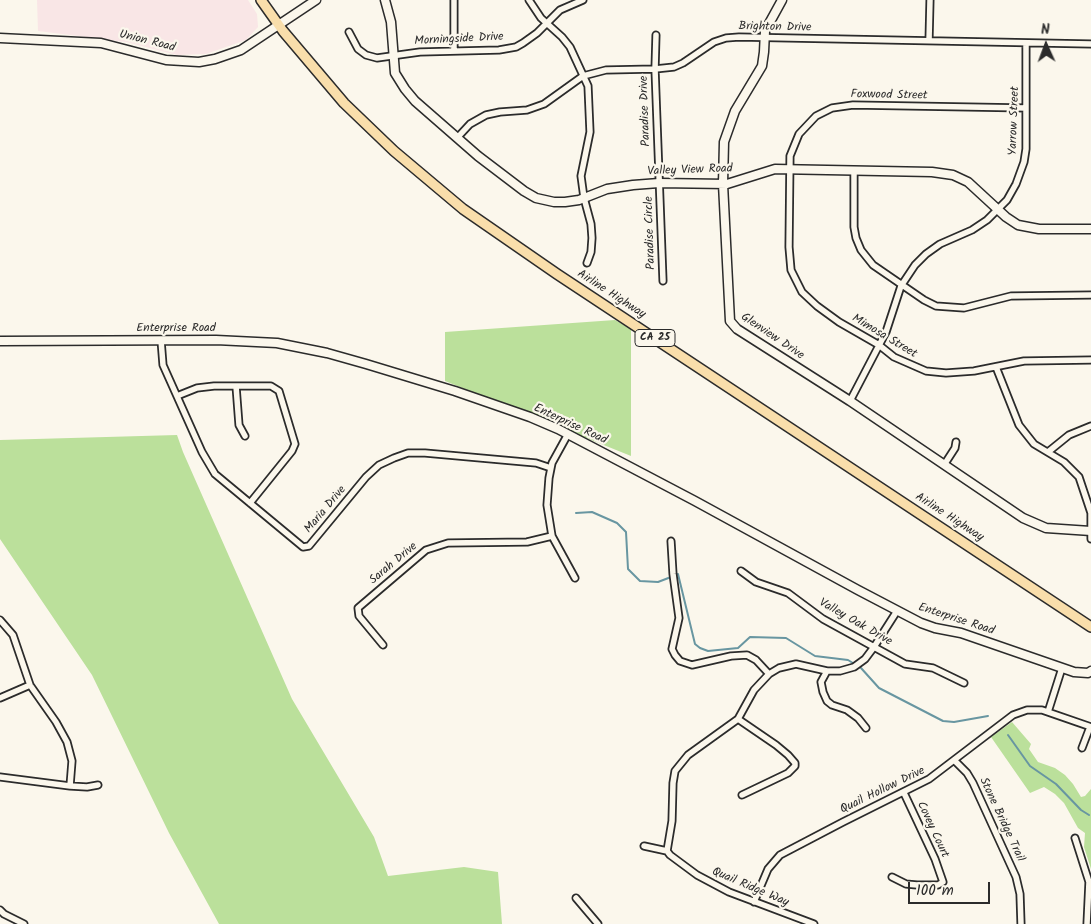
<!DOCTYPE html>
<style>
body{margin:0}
#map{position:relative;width:1091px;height:924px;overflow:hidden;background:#fbf7ec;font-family:Kalam,sans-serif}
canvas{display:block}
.north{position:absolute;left:1021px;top:20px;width:50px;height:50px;-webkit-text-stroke:4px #fbf7ec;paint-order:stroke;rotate:358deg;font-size:14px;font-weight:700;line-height:20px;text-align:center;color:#2b2b2b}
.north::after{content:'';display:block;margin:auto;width:18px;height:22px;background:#2b2b2b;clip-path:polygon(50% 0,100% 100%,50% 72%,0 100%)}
.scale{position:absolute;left:908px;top:882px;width:82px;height:22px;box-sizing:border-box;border:2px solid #2b2b2b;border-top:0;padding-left:6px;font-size:15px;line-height:18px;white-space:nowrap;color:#2b2b2b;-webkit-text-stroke:4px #fbf7ec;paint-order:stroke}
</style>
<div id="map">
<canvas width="1091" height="924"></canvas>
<div class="north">N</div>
<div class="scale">100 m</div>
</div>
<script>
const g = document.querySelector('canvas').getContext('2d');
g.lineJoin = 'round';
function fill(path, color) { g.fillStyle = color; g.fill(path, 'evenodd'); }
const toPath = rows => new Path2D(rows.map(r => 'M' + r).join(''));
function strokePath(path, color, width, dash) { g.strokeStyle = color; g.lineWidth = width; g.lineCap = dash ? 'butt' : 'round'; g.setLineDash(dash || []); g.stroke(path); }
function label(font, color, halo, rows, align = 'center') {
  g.font = font + ' Kalam,sans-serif'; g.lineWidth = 4.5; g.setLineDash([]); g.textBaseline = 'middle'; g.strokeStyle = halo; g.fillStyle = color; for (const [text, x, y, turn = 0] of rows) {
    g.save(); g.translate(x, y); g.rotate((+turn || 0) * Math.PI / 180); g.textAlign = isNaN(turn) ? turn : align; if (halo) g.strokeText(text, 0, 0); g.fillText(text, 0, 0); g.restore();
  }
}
fill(toPath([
 [37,0,248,0,257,14,258,27,246,40,206,54,177,55,126,42,38,31]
]), '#f9e6e6');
fill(toPath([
 [615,320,631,329,631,456,445,381,445,332],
 [177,435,183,452,292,699,374,837,388,876,464,867,498,872,502,924,219,924,169,833,92,675,0,539,0,440],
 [1012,722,1031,744,1029,749,1038,762,1055,768,1065,775,1073,784,1081,797,1085,796,1091,789,1091,869,1084,847,1085,833,1078,828,1064,803,1055,794,1044,787,1030,793,991,737]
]), '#bbe09b');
strokePath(toPath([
 [576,513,592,512,617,523,626,532,628,569,640,581,658,582,671,577],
 [675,575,678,574,695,644,700,648,708,651,738,648,750,637,786,638,815,656,848,660,861,668,879,688,943,721,954,722,988,716],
 [1008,735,1030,766,1056,784,1081,810,1089,815]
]), '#6896a1', 2);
const street = toPath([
 [529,0,541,18,562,37,570,47,588,86,590,132,581,176,584,198,591,224,592,238,591,252,587,263],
 [349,32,358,49,366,55,377,58,420,52,499,50,516,47,523,43,537,33,560,10,583,0],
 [656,35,655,69,663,281],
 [929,41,930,0],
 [454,51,454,0],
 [1026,108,853,105,832,108,816,116,799,134,790,156,789,247,791,270,802,292,817,306,839,322,879,345,894,357,926,371,946,373,974,371,1024,361,1091,360],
 [457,138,470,124,486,115,500,112,527,110,544,104,583,76,606,70,655,69,674,67,683,63,714,42,726,38,739,37,1091,44],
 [854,171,854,227,856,238,861,250,873,265,924,300,936,306,964,308,1011,296,1091,295],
 [161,340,163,365,202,452,215,474,303,547,309,546,366,477,379,465,394,458,408,453,425,453,536,463,551,468],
 [996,367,1019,425,1034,444,1064,462,1079,477,1091,513,1091,539],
 [236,386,239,425,245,436],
 [177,396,197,388,214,386,271,386,279,391,295,444,292,451,250,503],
 [850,401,886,332,901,286,915,265,926,254,940,244,972,230,987,220,1007,200,1016,184,1024,162,1026,149,1026,43],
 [568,434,552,463,549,478,547,505,552,536,575,578],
 [1048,452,1069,435,1091,426],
 [944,465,955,448,956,442],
 [671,541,673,574,679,618,672,649,675,655,680,661,692,665,731,656,747,655,756,660,769,674],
 [741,571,756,582,788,593,823,619,905,664,933,668,964,683],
 [0,620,13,635,30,685,56,722,67,742,72,761,70,786],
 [383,645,359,616,358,608,426,550,448,543,527,542,552,536],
 [827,671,821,682,823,692,827,701,832,705,847,710,858,718,866,728],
 [0,698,30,685],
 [1048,712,1062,668],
 [738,719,776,745,788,755,795,763,795,766,788,773,742,795],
 [1082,748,1090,727],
 [955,761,967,773,973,783,1016,877,1020,894,1021,924],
 [0,777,70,786,87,787,98,785],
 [1075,838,1089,882,1087,924],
 [644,846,667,851],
 [892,877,906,884,917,885,938,885,943,882,935,859,904,793],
 [576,898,598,924],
 [754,902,768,869,780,855,843,822,929,779,1013,715,1027,710,1042,710,1091,727],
 [0,910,4,914,24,924],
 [814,924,729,892,697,875,670,855,667,851,672,821,673,783,675,771,688,755,738,719,754,690,769,674,779,668,796,664,827,671,840,671,854,667,865,659,874,647,897,611]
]);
const secondary = toPath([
 [385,0,391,22,395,73,405,89,415,101,478,156,524,191,536,198,554,202,565,202,579,200,607,189,633,185,659,183,727,184,775,169,932,172,953,175,968,182,1006,217,1018,225,1039,229,1091,229],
 [782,0,765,31,764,52,762,66,735,111,724,142,723,184,730,321,737,329,850,401,1023,518,1046,528,1091,531],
 [0,38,101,43,166,60,199,62,215,59,241,50,316,0],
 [0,341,216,340,277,343,327,353,366,364,455,391,530,417,558,429,695,501,858,590,921,623,935,628,961,633,1074,672,1088,673,1091,671]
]);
const primary = toPath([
 [261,0,283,31,344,103,394,151,463,209,557,274,1091,627]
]);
strokePath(street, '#2b2b2b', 9);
strokePath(secondary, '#2b2b2b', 11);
strokePath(primary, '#2b2b2b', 12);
strokePath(street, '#fbf7ec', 5.5);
strokePath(secondary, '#fbf7ec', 8);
strokePath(primary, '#f9deab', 9);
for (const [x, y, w] of [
 [655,338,40]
]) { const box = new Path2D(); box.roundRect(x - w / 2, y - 8.5, w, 17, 4); g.fillStyle = '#fbf7ec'; g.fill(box); strokePath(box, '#2b2b2b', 1); }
label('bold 11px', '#2b2b2b', null, [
 ["CA 25",655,338]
]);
label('12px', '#2b2b2b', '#fbf7ec', [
 ["Brighton Drive",775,28,1],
 ["Morningside Drive",459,40,-3],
 ["Union Road",147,42,14],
 ["Foxwood Street",889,96,1],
 ["Paradise Drive",646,111,-92],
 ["Yarrow Street",1015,121,-88],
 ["Valley View Road",690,171,-2],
 ["Paradise Circle",651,233,-92],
 ["Airline Highway",611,295,33],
 ["Enterprise Road",176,329],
 ["Glenview Drive",772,337,34],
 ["Mimosa Street",884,337,31],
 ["Enterprise Road",570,425,25],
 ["Maria Drive",326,510,-50],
 ["Airline Highway",949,518,33],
 ["Sarah Drive",394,564,-40],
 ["Enterprise Road",956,620,18],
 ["Valley Oak Drive",855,623,30],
 ["Quail Hollow Drive",883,791,-26],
 ["Stone Bridge Trail",1001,820,65],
 ["Covey Court",932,830,65],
 ["Quail Ridge Way",750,888,23]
]);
</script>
